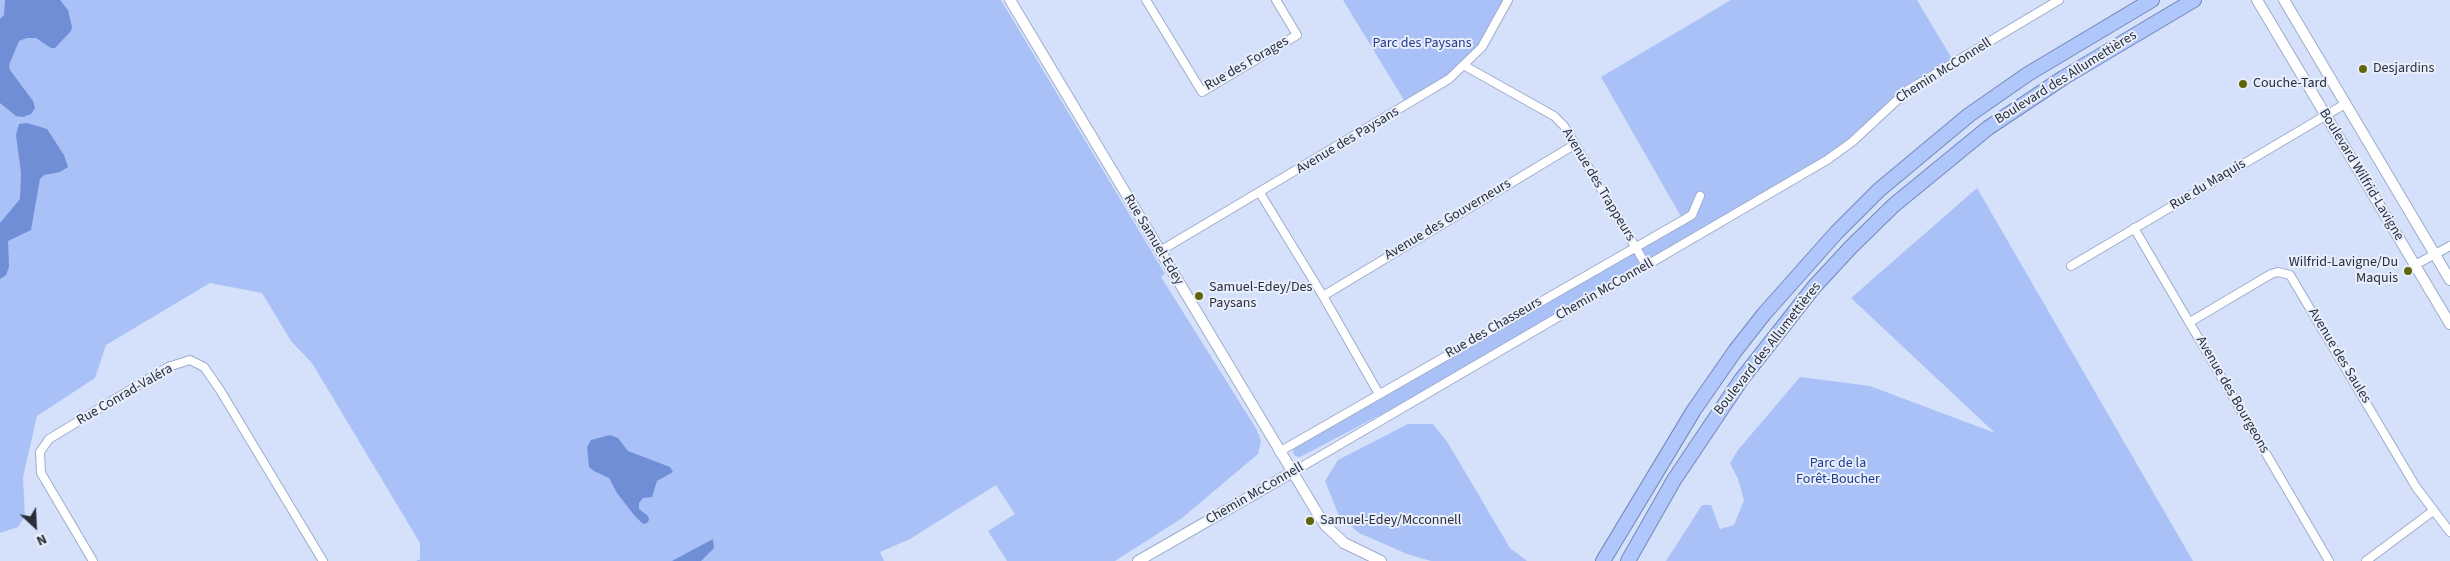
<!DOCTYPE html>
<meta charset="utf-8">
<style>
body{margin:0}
#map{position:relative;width:2450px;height:561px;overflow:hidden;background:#d5e1fb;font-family:"Source Sans 3",sans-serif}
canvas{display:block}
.north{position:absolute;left:10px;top:501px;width:50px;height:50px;-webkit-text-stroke:4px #e8eefb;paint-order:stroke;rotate:155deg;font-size:14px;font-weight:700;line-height:20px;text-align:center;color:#282e3a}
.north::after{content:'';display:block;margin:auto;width:18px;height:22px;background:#282e3a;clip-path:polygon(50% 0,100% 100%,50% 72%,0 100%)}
</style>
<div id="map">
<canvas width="2450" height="561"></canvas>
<div class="north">N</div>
</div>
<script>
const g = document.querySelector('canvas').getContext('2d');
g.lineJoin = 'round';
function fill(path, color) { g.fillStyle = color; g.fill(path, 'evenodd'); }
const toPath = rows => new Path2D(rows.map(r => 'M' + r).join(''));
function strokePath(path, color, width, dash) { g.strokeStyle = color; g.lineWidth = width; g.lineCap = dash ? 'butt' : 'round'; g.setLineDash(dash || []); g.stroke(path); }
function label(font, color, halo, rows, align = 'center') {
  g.font = font + ' "Source Sans 3",sans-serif'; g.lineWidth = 4; g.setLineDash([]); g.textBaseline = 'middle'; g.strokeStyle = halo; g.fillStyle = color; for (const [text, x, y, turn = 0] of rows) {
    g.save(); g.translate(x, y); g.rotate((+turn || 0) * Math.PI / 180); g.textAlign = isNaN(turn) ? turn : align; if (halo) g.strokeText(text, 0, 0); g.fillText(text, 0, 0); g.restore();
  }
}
fill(toPath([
 [0,0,1001,0,1165,274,1161,277,1257,430,1261,441,1258,454,1182,518,1115,561,1007,561,988,531,1015,514,996,485,910,539,880,552,884,561,416,561,420,559,420,543,312,363,291,341,262,293,210,283,106,345,95,378,37,416,23,477,25,516,18,527,0,533],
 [1343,0,1508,0,1504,11,1464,67,1407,105],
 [1731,0,1917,0,1954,62,1925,80,1852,142,1481,362,1300,457,1295,456,1293,452,1294,447,1683,220,1601,77],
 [1977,188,2193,561,1666,561,1702,505,1711,505,1720,529,1734,525,1744,500,1738,479,1730,463,1738,450,1800,377,1870,386,1995,433,1851,298],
 [1408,424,1433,424,1448,443,1510,548,1527,561,1431,561,1407,554,1359,533,1339,516,1325,481,1338,460]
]), '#a9c1f7');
fill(toPath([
 [5,0,60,0,68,10,72,27,71,31,55,48,51,48,36,38,27,38,19,41,9,65,10,70,33,101,35,108,31,114,23,117,16,116,0,103,0,19,4,15],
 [27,123,47,129,64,155,68,167,60,172,44,175,40,179,31,230,8,241,9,267,6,275,0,279,0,223,20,199,21,173,16,135,19,124],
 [610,435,618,438,628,451,670,467,673,472,657,481,652,497,643,498,639,503,639,509,648,516,649,520,647,523,643,524,634,515,617,493,609,478,594,471,589,467,587,447,591,440],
 [713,539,714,548,701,561,672,561]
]), '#708ed5');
const minor = toPath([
 [1146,0,1202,92,1297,35,1276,0],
 [1465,66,1554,116,1564,126,1646,265],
 [1260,193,1323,296,1379,394],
 [2134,228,2329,561],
 [1160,251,1449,79,1482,47,1508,0],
 [2415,265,2450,246],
 [2071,266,2345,104],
 [1323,296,1574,145],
 [2190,322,2271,274,2278,272,2290,275,2416,487,2450,532],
 [1279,452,1692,215,1700,196],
 [1291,473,1827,160,1852,142,1908,90,2059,0],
 [93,561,41,473,40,452,49,439,168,367,190,360,204,367,220,390,323,561],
 [2366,561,2433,511]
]);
const tertiary = toPath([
 [1010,0,1316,511,1325,525,1344,543,1381,561],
 [2257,0,2450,324],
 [2284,0,2450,280],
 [1138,561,1291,473]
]);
const trunk = toPath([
 [1603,561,1694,410,1735,351,1764,314,1836,233,1879,190,1969,115,2028,74,2152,0],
 [1628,561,1674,480,1741,380,1814,287,1851,247,1894,205,1988,128,2063,78,2194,0]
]);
strokePath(minor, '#9eaccb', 10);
strokePath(tertiary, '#9eaccb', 12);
strokePath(trunk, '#7488b7', 16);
strokePath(minor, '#fff', 8);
strokePath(tertiary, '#fff', 10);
strokePath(trunk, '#b0c7fc', 14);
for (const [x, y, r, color] of [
 [2363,69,5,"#5d6608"],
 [2243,84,5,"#5d6608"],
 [2408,271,5,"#5d6608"],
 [1199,296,5,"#5d6608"],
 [1310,521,5,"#5d6608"]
]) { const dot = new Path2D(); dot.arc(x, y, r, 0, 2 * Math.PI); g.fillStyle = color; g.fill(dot); strokePath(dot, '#e8eefb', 2); }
label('14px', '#1f3b8e', '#e8eefb', [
 ["Parc des Paysans",1422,44],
 ["Parc de la",1838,464],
 ["Forêt-Boucher",1838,480]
]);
label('14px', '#282e3a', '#e8eefb', [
 ["Rue des Forages",1247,64,-30],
 ["Chemin McConnell",1944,71,-32],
 ["Boulevard des Allumettières",2066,78,-32],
 ["Avenue des Paysans",1348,141,-31],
 ["Boulevard Wilfrid-Lavigne",2361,175,59],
 ["Avenue des Trappeurs",1598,185,59],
 ["Rue du Maquis",2208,185,-31],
 ["Avenue des Gouverneurs",1448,220,-31],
 ["Rue Samuel-Edey",1153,240,59],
 ["Chemin McConnell",1605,290,-30],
 ["Rue des Chasseurs",1494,328,-30],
 ["Boulevard des Allumettières",1768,349,-52],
 ["Avenue des Saules",2339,356,59],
 ["Rue Conrad-Valéra",125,395,-30],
 ["Avenue des Bourgeons",2232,395,60],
 ["Chemin McConnell",1255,494,-30]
]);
label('14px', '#282e3a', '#e8eefb', [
 ["Desjardins",2373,69],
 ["Couche-Tard",2253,84],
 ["Wilfrid-Lavigne/Du",2398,263,"right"],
 ["Maquis",2398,279,"right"],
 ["Samuel-Edey/Des",1209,288],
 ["Paysans",1209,304],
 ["Samuel-Edey/Mcconnell",1320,521]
], 'left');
</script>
